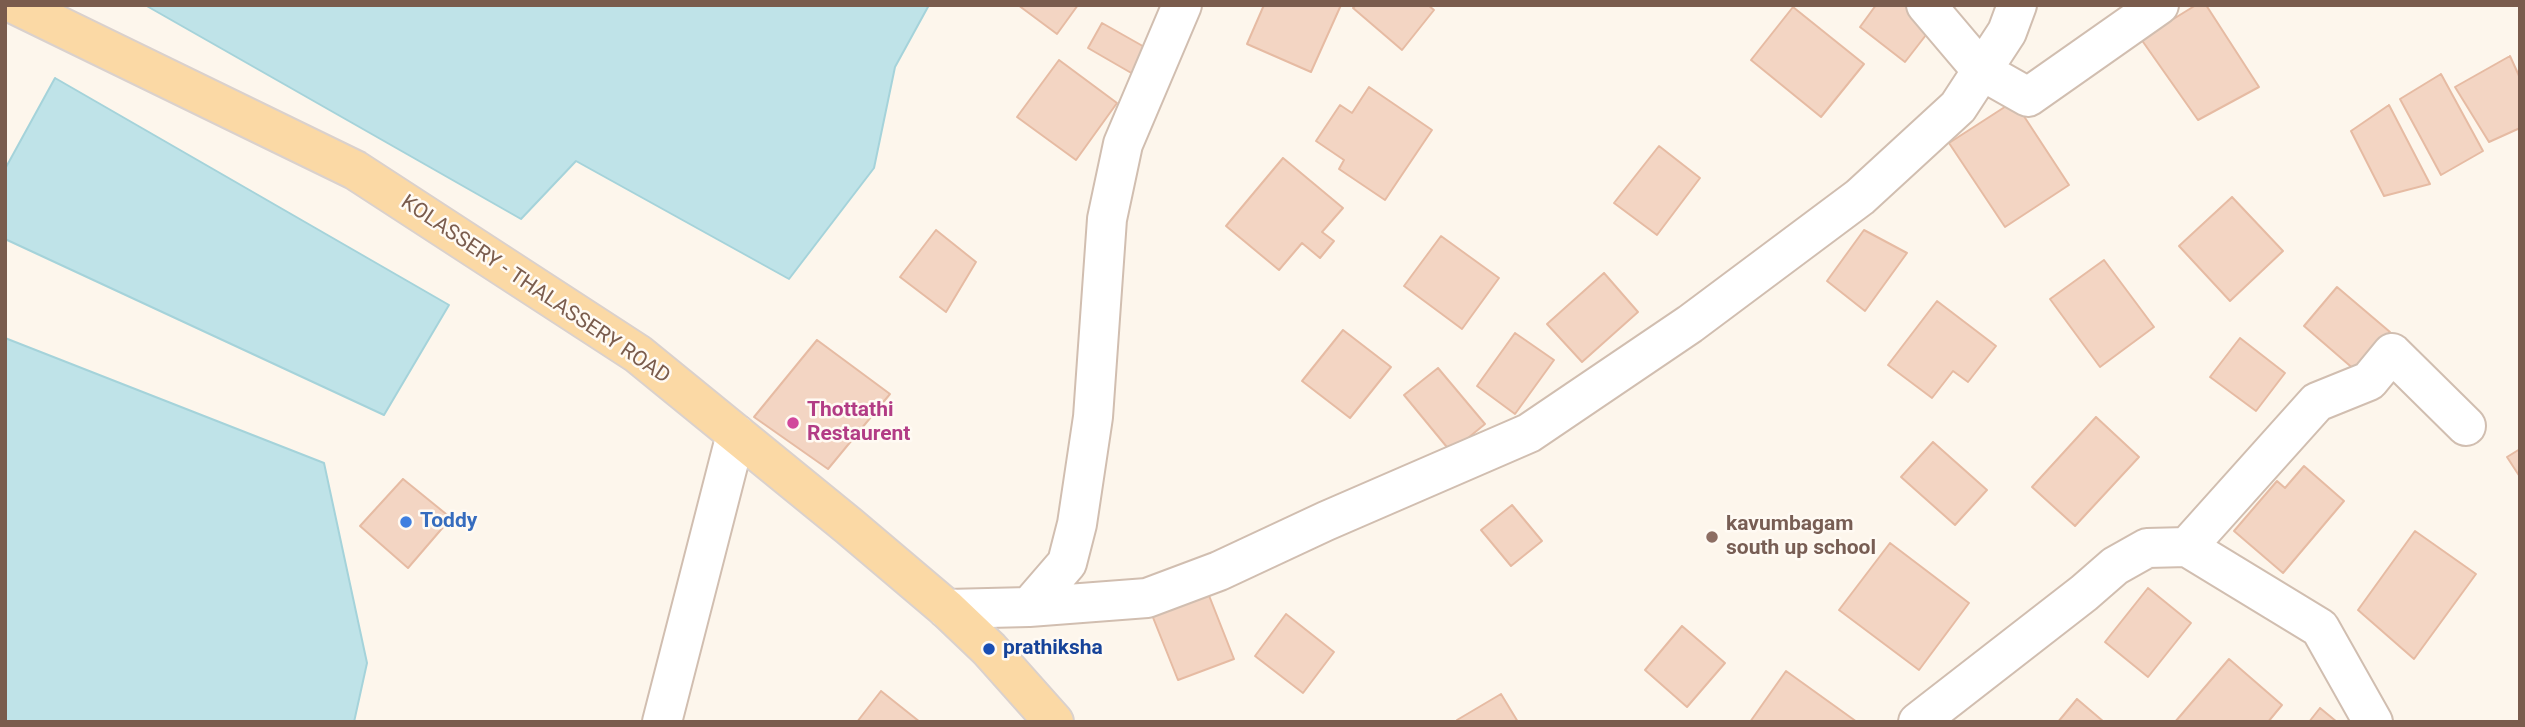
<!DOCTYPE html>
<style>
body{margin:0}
#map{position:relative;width:2525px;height:727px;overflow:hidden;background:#fdf6ec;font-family:Roboto,sans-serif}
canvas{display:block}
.frame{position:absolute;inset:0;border:7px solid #7a5c4d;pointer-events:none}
</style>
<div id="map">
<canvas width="2525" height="727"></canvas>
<div class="frame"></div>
</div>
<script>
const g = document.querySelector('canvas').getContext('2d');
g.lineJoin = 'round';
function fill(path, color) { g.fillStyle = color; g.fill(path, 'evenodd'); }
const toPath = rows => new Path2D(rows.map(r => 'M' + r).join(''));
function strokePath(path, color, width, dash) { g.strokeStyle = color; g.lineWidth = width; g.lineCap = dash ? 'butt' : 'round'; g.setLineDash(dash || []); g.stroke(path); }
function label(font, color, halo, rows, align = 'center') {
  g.font = font + ' Roboto,sans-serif'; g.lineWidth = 5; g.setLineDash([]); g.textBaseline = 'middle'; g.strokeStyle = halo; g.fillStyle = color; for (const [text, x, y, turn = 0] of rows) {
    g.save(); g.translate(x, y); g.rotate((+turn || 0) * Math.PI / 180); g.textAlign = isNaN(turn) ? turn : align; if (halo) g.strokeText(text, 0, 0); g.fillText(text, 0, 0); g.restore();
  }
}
const water = toPath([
 [145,5,929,5,895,67,874,168,789,279,576,161,521,219,145,5],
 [55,78,449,305,384,415,5,239,5,169,55,78],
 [5,338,324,463,367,663,354,722,5,722,5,338]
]);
fill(water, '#bfe3e8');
strokePath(water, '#a5d3da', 2);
const building = toPath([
 [1018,5,1078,5,1057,34,1018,5],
 [1264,5,1341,5,1311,72,1247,44,1264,5],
 [1356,5,1428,5,1434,10,1402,50,1353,8,1356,5],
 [1876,5,1906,5,1933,26,1905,62,1860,27,1876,5],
 [2196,5,2206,5,2259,87,2198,120,2141,39,2196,5],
 [1793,7,1864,64,1821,117,1751,60,1793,7],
 [1102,23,1148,49,1133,74,1088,48,1102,23],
 [2510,56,2520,78,2520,128,2489,142,2455,87,2510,56],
 [1059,60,1117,103,1076,160,1017,117,1059,60],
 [2441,74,2483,151,2441,175,2400,99,2441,74],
 [1369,87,1432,130,1385,200,1339,169,1344,160,1316,141,1340,105,1352,113,1369,87],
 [2014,101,2069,185,2005,227,1949,143,2014,101],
 [2389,105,2430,184,2384,196,2351,131,2389,105],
 [1659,146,1700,178,1657,235,1614,203,1659,146],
 [1283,158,1343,208,1322,232,1334,241,1320,258,1302,243,1279,270,1226,226,1283,158],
 [2232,197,2283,251,2230,301,2179,246,2232,197],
 [936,230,976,262,946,312,900,277,936,230],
 [1864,230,1907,253,1865,311,1827,281,1864,230],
 [1441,236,1499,278,1462,329,1404,286,1441,236],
 [2104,260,2154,327,2100,367,2050,299,2104,260],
 [1604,273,1638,312,1582,362,1547,324,1604,273],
 [2337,287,2390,332,2356,371,2304,326,2337,287],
 [1937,301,1996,346,1968,382,1953,371,1932,398,1888,365,1937,301],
 [1343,330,1391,367,1350,418,1302,381,1343,330],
 [1515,333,1554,360,1515,414,1477,386,1515,333],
 [2240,338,2285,373,2256,411,2210,377,2240,338],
 [817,340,890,394,828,469,754,417,817,340],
 [1438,368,1485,424,1451,452,1404,395,1438,368],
 [2096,417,2139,457,2075,526,2032,487,2096,417],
 [1933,442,1987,490,1955,525,1901,477,1933,442],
 [2520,449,2520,477,2507,457,2520,449],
 [2304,466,2344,501,2283,573,2234,531,2277,481,2285,488,2304,466],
 [403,479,451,518,408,568,360,526,403,479],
 [1512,505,1542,541,1511,566,1481,530,1512,505],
 [2415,531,2476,574,2414,659,2358,610,2415,531],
 [1890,543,1969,603,1919,670,1839,610,1890,543],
 [2148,588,2191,623,2148,677,2105,642,2148,588],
 [1208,593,1234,659,1178,680,1152,615,1208,593],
 [1286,614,1334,652,1303,693,1255,656,1286,614],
 [1682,626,1725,663,1687,707,1645,670,1682,626],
 [2229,659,2282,705,2268,722,2175,722,2229,659],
 [1786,671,1857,722,1750,722,1786,671],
 [881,691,920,722,857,722,881,691],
 [1501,694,1518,722,1458,722,1457,720,1501,694],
 [2077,699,2104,722,2058,722,2077,699],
 [2320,708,2337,722,2309,722,2320,708]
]);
fill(building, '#f3d5c3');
strokePath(building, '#e6bba3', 2);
const minor = toPath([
 [1926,5,1982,71,2028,97,2159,5],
 [2187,547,2317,402,2369,381,2392,353,2466,426],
 [1029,607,1147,598,1219,571,1326,521,1529,433,1690,324,1860,197,1958,107,2007,32,2017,5],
 [947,609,1029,607,1067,563,1077,524,1093,417,1107,219,1123,144,1182,5],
 [662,722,736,434],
 [1918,722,2084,593,2115,566,2147,548,2187,547,2320,628,2373,722]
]);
const major = toPath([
 [16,5,355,170,638,354,849,526,947,609,989,649,1054,722]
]);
strokePath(minor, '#d1beb0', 42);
strokePath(major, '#dad1cd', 42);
strokePath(minor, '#fff', 38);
strokePath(major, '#fbd9a5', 38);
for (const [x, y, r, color] of [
 [793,423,7,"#d1479c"],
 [406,522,7,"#3f7fe0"],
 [1712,537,7,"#8d6e63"],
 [989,649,7,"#1a4fb4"]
]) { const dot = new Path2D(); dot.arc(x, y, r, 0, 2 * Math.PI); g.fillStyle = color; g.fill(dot); strokePath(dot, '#fffaf3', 2.5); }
label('21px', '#7a5c4d', '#fffaf3', [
 ["KOLASSERY - THALASSERY ROAD",535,290,34]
]);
label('bold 21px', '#b23c85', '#fffaf3', [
 ["Thottathi",807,411],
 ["Restaurent",807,435]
], 'left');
label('bold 21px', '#366cbe', '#fffaf3', [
 ["Toddy",420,522]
], 'left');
label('bold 21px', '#785e54', '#fffaf3', [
 ["kavumbagam",1726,525],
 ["south up school",1726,549]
], 'left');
label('bold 21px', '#164399', '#fffaf3', [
 ["prathiksha",1003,649]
], 'left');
</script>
